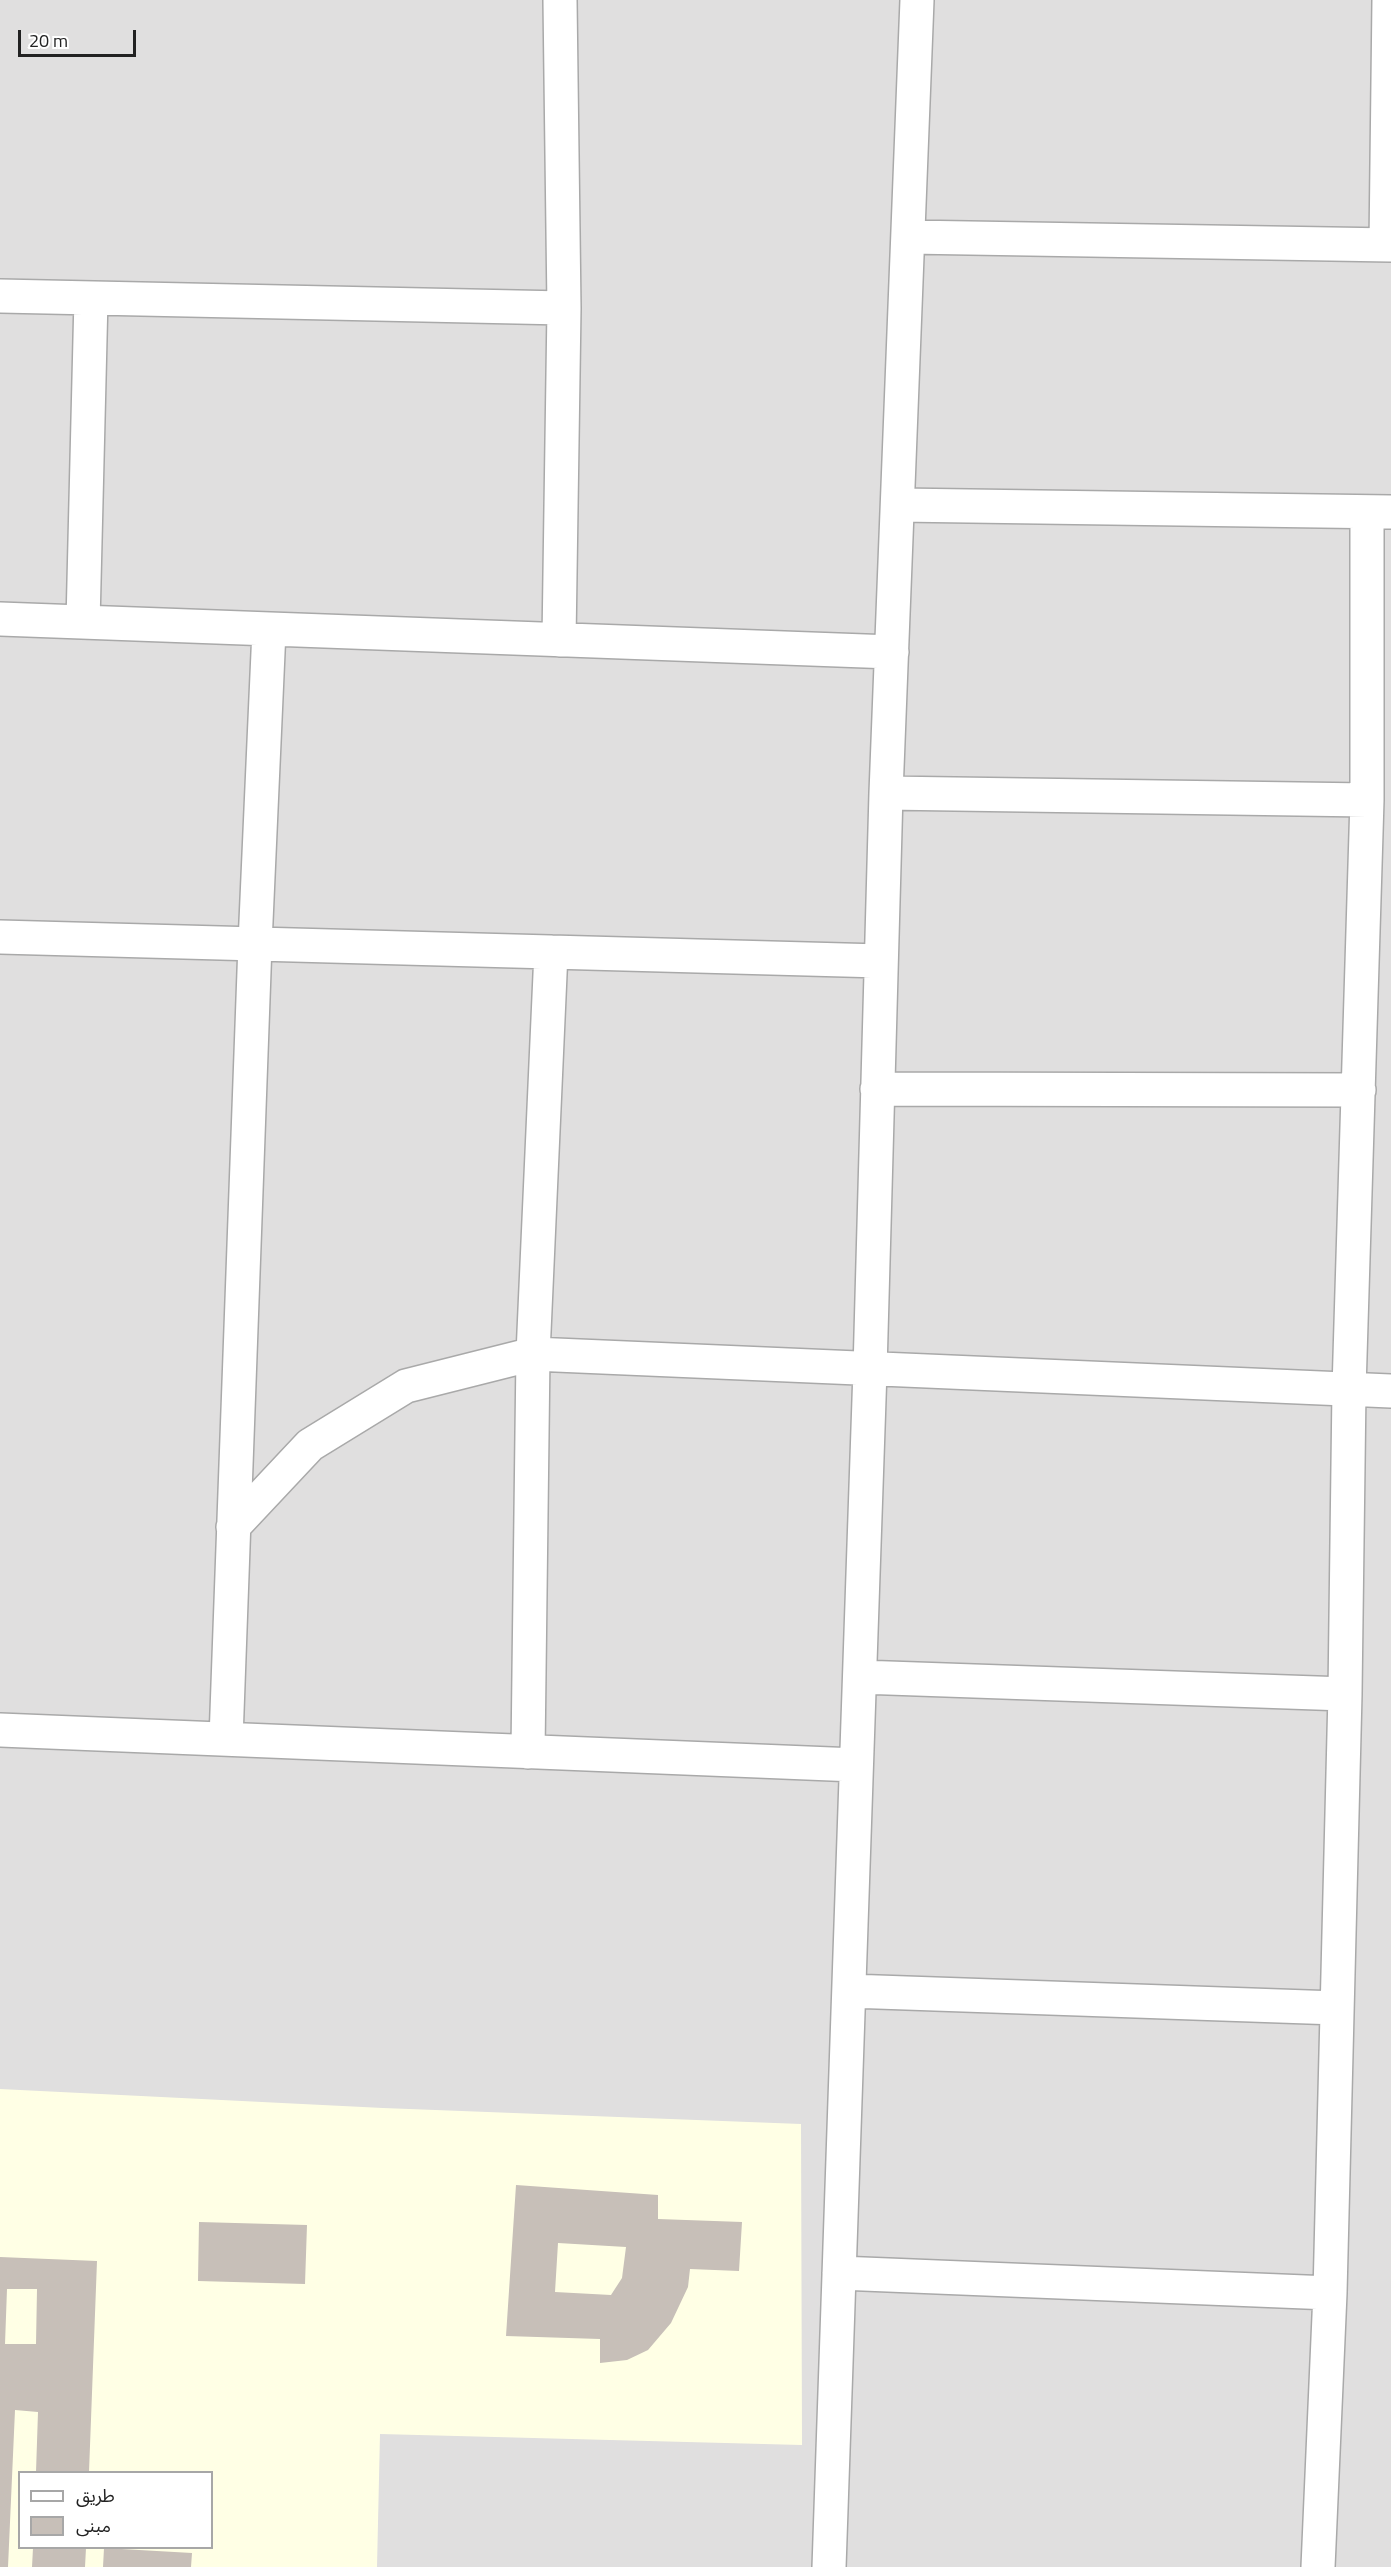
<!DOCTYPE html>
<meta charset="utf-8">
<style>
body{margin:0}
#map{position:relative;width:1391px;height:2567px;overflow:hidden;background:#f2efe9;font-family:"Titillium Web","Noto Sans Arabic",sans-serif}
canvas{display:block}
.legend{position:absolute;left:18px;top:2471px;width:195px;height:78px;box-sizing:border-box;background:#fff;border:2px solid #a7a7a7;margin:0;padding:8px 10px;list-style:none;font-size:18px;color:#222}
.legend li{display:flex;align-items:center;gap:12px;height:30px}
.legend b{width:30px;border:2px solid #a7a7a7}
.scale{position:absolute;left:18px;top:30px;width:118px;height:27px;box-sizing:border-box;border:3px solid #222;border-top:0;padding-left:8px;font-size:18px;line-height:21px;white-space:nowrap;color:#222;-webkit-text-stroke:4px #fff;paint-order:stroke}
</style>
<div id="map">
<canvas width="1391" height="2567"></canvas>
<ul class="legend">
<li><b style="height:8px;background:#fff"></b>طريق</li>
<li><b style="height:16px;background:#c7bfb8"></b>مبنى</li>
</ul>
<div class="scale">20 m</div>
</div>
<script>
const g = document.querySelector('canvas').getContext('2d');
g.lineJoin = 'round';
function fill(path, color) { g.fillStyle = color; g.fill(path, 'evenodd'); }
const toPath = rows => new Path2D(rows.map(r => 'M' + r).join(''));
function strokePath(path, color, width, dash) { g.strokeStyle = color; g.lineWidth = width; g.lineCap = dash ? 'butt' : 'round'; g.setLineDash(dash || []); g.stroke(path); }
fill(toPath([
 [0,0,1391,0,1391,2567,0,2567],
 [20,2472,212,2472,212,2548,20,2548]
]), '#e0dfdf');
fill(toPath([
 [0,2089,383,2108,801,2124,802,2445,380,2434,377,2567,0,2567],
 [20,2472,212,2472,212,2548,20,2548]
]), '#ffffe5');
fill(toPath([
 [516,2185,658,2195,658,2219,742,2222,739,2271,690,2269,688,2287,671,2323,648,2350,627,2360,600,2363,600,2339,506,2336],
 [558,2243,626,2247,622,2278,611,2295,555,2292],
 [199,2222,307,2225,305,2284,198,2281],
 [0,2257,97,2261,89,2472,36,2472,38,2412,15,2410,8,2567,0,2567],
 [7,2289,37,2289,36,2344,5,2344],
 [33,2548,86,2548,85,2567,32,2567],
 [104,2548,192,2553,191,2567,103,2567]
]), '#c7bfb8');
const minor = toPath([
 [909,237,1391,245],
 [1386,245,1389,0],
 [0,296,564,308],
 [899,505,1391,512],
 [0,619,892,652],
 [83,622,91,298],
 [559,640,564,308,560,0],
 [886,793,1367,800],
 [0,937,881,961],
 [877,1089,1359,1090],
 [233,1527,310,1445,406,1386,533,1354,1391,1391],
 [860,1677,1345,1694],
 [0,1730,856,1765],
 [226,1739,255,944,269,630],
 [528,1752,533,1354,551,952],
 [849,1991,1337,2008],
 [839,2273,1330,2293],
 [829,2567,870,1370,886,793,917,0],
 [1318,2567,1330,2293,1345,1694,1349,1389,1367,800,1367,512]
]);
strokePath(minor, '#a9a9a9', 36);
strokePath(minor, '#fff', 33);
</script>
